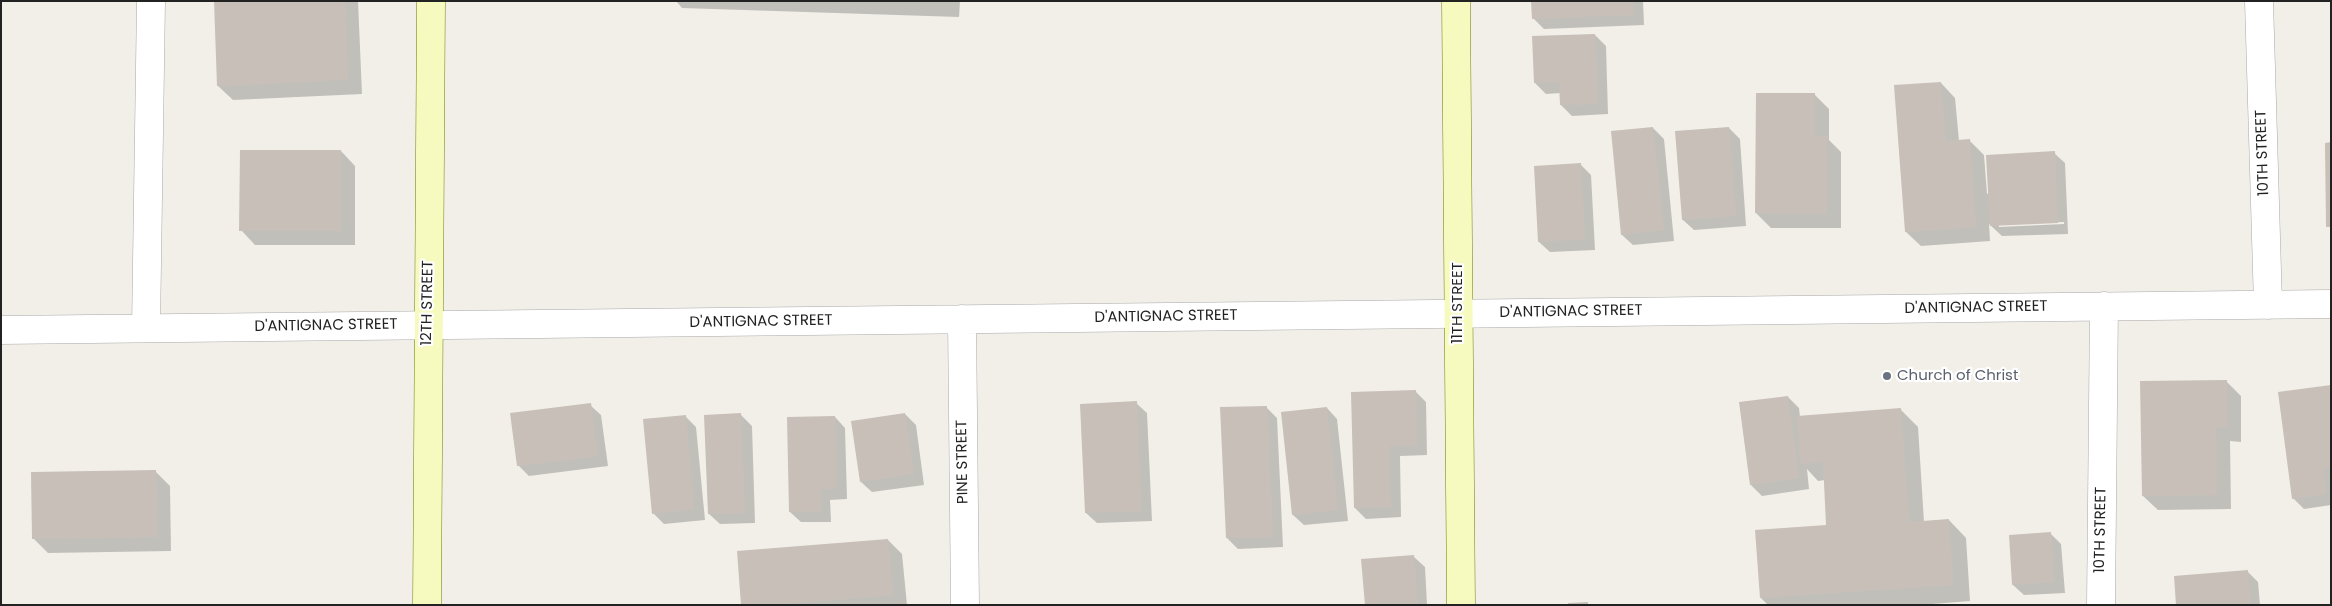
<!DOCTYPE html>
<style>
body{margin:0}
#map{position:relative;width:2332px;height:606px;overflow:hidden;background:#f2efe9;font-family:Poppins,sans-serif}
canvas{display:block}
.frame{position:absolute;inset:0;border:2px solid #222;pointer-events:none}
</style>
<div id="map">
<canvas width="2332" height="606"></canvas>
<div class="frame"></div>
</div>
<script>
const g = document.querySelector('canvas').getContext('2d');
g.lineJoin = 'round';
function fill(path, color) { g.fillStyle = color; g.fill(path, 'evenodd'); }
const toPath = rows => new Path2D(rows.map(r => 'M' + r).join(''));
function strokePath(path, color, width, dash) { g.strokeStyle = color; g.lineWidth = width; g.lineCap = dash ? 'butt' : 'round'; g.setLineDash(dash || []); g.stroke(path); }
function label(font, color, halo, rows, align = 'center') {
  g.font = font + ' Poppins,sans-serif'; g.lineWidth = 4.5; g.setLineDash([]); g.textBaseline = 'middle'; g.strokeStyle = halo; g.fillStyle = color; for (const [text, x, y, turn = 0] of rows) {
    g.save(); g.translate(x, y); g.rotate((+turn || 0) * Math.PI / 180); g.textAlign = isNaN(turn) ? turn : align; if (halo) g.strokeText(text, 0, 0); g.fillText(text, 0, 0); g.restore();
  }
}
fill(toPath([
 [215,1,358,1,362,94,233,100,218,86],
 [676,1,960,1,959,17,682,8],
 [1533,1,1643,1,1644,25,1544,29,1533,18],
 [1595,35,1606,46,1608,114,1572,116,1561,105,1561,93,1546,94,1535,83],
 [1941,83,1955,98,1959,141,1970,141,1984,155,1987,194,2054,153,2065,163,2068,234,2002,236,1989,224,1990,241,1921,246,1906,232],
 [2064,222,2064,224,1999,227,1999,224],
 [1814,94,1829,109,1829,140,1841,152,1841,228,1771,228,1756,213],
 [1653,128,1664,139,1674,241,1633,245,1622,235],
 [1729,128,1740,139,1746,226,1694,230,1683,220],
 [341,151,355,166,355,245,255,245,241,230],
 [1580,164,1591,175,1595,250,1550,252,1539,242],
 [2226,381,2241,396,2241,442,2230,441,2231,509,2158,510,2143,496],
 [2331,386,2331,505,2304,509,2293,498],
 [1415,391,1426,402,1427,455,1400,456,1401,517,1366,519,1355,508],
 [1788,397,1799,408,1800,417,1901,410,1918,427,1924,522,1949,520,1966,538,1970,601,1920,605,1768,605,1761,598,1828,526,1825,480,1818,481,1807,469,1809,489,1762,496,1751,485,1740,403],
 [1136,403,1147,413,1152,521,1097,523,1086,513],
 [590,405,601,415,608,466,529,476,518,465],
 [1266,407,1277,418,1283,547,1238,549,1227,538],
 [1327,408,1337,419,1348,521,1304,525,1293,515],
 [905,414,916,425,924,485,872,492,861,482],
 [741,415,752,426,755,523,720,524,709,514],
 [685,416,696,427,705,520,664,524,653,513],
 [835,417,845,428,847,499,830,500,831,522,801,522,790,512],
 [155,471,170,486,171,551,48,553,34,539],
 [2050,533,2061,544,2065,593,2024,595,2013,585],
 [888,540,902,554,907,605,742,605],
 [1414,557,1425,567,1427,605,1366,605],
 [2247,571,2258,582,2260,605,2177,605]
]), '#0003');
fill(toPath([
 [214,1,345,1,348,80,217,86],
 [1531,1,1633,1,1634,15,1532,19],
 [1595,34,1598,104,1560,105,1559,82,1534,83,1532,36],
 [1941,82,1946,141,1970,139,1976,227,1905,232,1894,85],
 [1756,93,1815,93,1815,136,1827,136,1827,214,1755,213],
 [1653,127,1664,230,1621,235,1611,131],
 [1729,127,1736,216,1682,220,1675,131],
 [2331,142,2331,227,2326,227,2325,143],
 [240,150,341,150,341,231,239,231],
 [2055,151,2058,223,1990,226,1986,155],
 [1581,163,1585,239,1538,242,1534,166],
 [2227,380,2227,428,2216,427,2217,495,2142,496,2140,381],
 [2331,385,2331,468,2323,469,2326,494,2292,499,2278,392],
 [1416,390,1417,445,1389,446,1391,507,1354,508,1351,392],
 [1788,396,1799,478,1750,485,1739,402],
 [1137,401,1141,511,1085,513,1080,404],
 [591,403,598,456,517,466,510,413],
 [1267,406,1273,537,1226,538,1220,407],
 [1327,407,1338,510,1292,515,1281,412],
 [1901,408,1909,522,1949,519,1953,585,1760,598,1755,530,1826,525,1823,462,1800,464,1797,416],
 [741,413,745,513,708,514,704,415],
 [905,413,914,474,860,482,851,421],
 [686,415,694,509,652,514,643,419],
 [835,416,836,489,820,489,821,511,789,512,787,417],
 [156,470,157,537,32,539,31,472],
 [2051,532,2054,582,2012,585,2009,535],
 [888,539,893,595,771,605,741,605,737,551],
 [1414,555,1418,605,1365,605,1361,559],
 [2248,570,2251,605,2176,605,2174,576],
 [1588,602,1588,605,1568,605,1568,603]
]), '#c7bfb8');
const street = toPath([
 [2259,1,2268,305],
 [962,319,965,605],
 [146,328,151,1],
 [1,330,2331,304],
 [2101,605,2104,306]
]);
const secondary = toPath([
 [1456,1,1461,605],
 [427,605,431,1]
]);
strokePath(street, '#a9a9a9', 29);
strokePath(secondary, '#707d05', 29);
strokePath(street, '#fff', 28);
strokePath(secondary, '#f7fabf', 28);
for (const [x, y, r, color] of [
 [1887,376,5,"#6b7280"]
]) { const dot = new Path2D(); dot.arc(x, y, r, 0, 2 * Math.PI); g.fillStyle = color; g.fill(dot); strokePath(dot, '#fff', 2); }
label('15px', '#222', '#fff', [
 ["10TH STREET",2263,153,-92],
 ["12TH STREET",428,303,-89],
 ["11TH STREET",1458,303,-90],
 ["D'ANTIGNAC STREET",1976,308,-1],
 ["D'ANTIGNAC STREET",1571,312,-1],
 ["D'ANTIGNAC STREET",1166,317,-1],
 ["D'ANTIGNAC STREET",761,322,-1],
 ["D'ANTIGNAC STREET",326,326,-1],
 ["PINE STREET",963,462,-91],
 ["10TH STREET",2101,530,-89]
]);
label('15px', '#5b616d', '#fff', [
 ["Church of Christ",1897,376]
], 'left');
</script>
